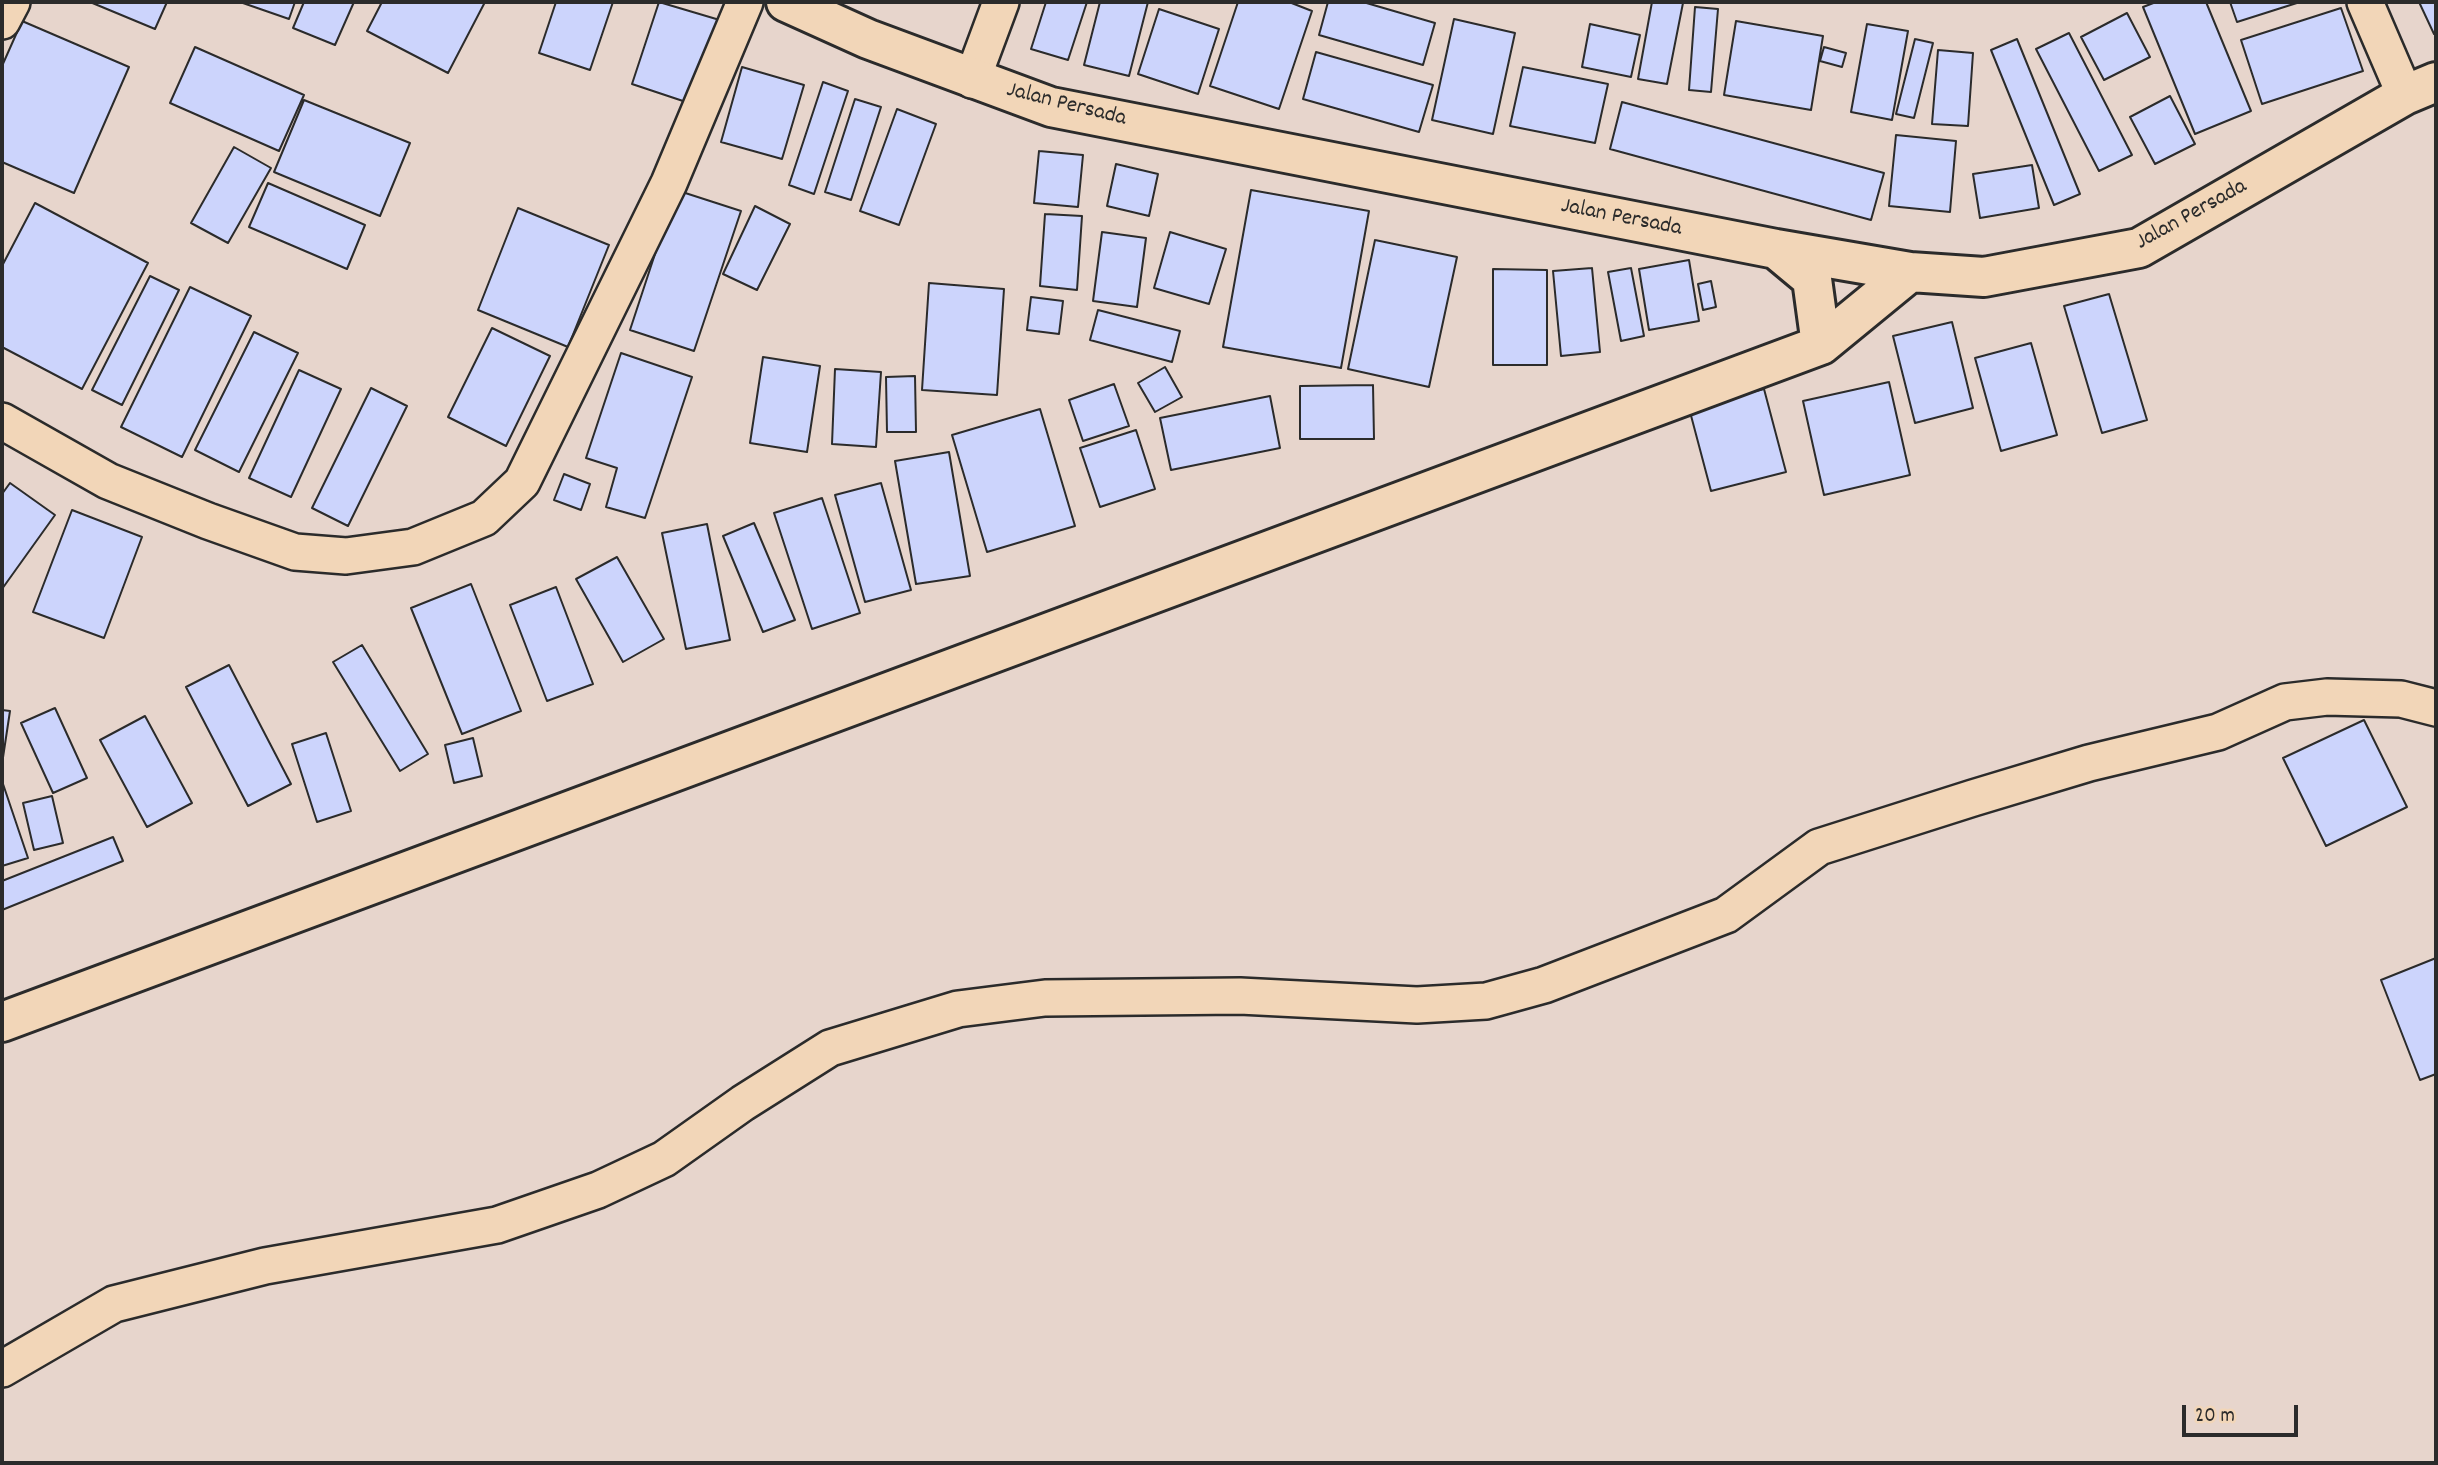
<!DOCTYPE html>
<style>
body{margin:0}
#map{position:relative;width:2438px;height:1465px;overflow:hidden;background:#e7d5cc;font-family:Dekko,sans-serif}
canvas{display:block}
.frame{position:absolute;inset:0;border:4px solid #2b2b2b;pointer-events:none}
.scale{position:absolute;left:2182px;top:1405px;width:116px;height:32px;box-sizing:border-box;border:4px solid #2b2b2b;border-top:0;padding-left:9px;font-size:21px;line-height:24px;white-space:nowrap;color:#2b2b2b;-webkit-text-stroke:5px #f2d6b8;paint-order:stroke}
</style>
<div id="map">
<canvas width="2438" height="1465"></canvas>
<div class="frame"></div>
<div class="scale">20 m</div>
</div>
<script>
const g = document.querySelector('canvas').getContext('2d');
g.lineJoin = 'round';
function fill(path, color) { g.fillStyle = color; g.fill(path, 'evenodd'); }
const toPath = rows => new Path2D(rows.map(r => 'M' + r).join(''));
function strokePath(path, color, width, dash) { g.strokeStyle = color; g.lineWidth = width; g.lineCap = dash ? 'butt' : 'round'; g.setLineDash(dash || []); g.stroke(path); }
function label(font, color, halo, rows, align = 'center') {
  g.font = font + ' Dekko,sans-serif'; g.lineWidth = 5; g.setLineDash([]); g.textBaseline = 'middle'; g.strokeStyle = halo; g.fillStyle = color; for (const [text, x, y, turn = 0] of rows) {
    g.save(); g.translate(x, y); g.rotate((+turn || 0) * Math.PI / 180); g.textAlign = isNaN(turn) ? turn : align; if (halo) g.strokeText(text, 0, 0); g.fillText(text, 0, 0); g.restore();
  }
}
const building = toPath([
 [90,2,167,2,155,29,90,2],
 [240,2,295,2,289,19,240,2],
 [304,2,354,2,335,45,293,28,304,2],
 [382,2,485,2,448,73,367,31,382,2],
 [556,2,613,2,590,70,539,53,556,2],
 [659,2,723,21,695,105,632,84,659,2],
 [1046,2,1087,2,1068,60,1031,49,1046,2],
 [1100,2,1148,2,1129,76,1084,65,1100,2],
 [1238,2,1289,2,1312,11,1279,109,1210,86,1238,2],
 [1328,2,1363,2,1435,23,1423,65,1319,35,1328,2],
 [1652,2,1683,3,1667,84,1638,79,1652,2],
 [2156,2,2206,2,2251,111,2195,134,2143,7,2156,2],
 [2230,2,2300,2,2237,22,2230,2],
 [2419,2,2436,2,2436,33,2434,34,2419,2],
 [1695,7,1718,9,1711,92,1689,90,1695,7],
 [2341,8,2363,71,2262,104,2241,40,2341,8],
 [1159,9,1219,29,1198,94,1138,74,1159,9],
 [2127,13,2150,57,2104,80,2081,37,2127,13],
 [1454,19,1515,33,1493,134,1432,120,1454,19],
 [22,21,129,67,74,193,2,162,2,66,22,21],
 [1736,21,1823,36,1811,110,1724,95,1736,21],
 [1590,24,1640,35,1631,77,1582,67,1590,24],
 [1867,24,1908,31,1892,120,1851,112,1867,24],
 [2069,33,2132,155,2099,171,2036,49,2069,33],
 [1915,39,1933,43,1914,118,1896,114,1915,39],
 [2017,39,2080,194,2054,205,1991,50,2017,39],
 [195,47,304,95,279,151,170,103,195,47],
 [1824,47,1846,53,1842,67,1820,61,1824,47],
 [1938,50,1973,53,1968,126,1932,124,1938,50],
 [1316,52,1433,85,1419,132,1303,99,1316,52],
 [742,67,804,85,782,159,721,142,742,67],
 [1523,67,1608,84,1595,143,1510,126,1523,67],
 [823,82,848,91,814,194,789,185,823,82],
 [2170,96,2195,144,2155,164,2130,117,2170,96],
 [855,99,881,107,851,200,825,192,855,99],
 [304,100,410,143,380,216,274,172,304,100],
 [1622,102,1884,173,1871,220,1610,149,1622,102],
 [897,109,936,124,899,225,860,211,897,109],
 [1896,135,1956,141,1950,212,1889,206,1896,135],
 [234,147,271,168,228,243,191,223,234,147],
 [1039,151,1083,155,1078,207,1034,203,1039,151],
 [1116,164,1158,174,1149,216,1107,206,1116,164],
 [2032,165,2039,208,1980,218,1973,174,2032,165],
 [268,183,365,225,347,269,249,227,268,183],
 [676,190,741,211,694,351,630,330,676,190],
 [1251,190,1369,211,1341,368,1223,347,1251,190],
 [35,203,148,263,82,389,2,347,2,266,35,203],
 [755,206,790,224,757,290,723,274,755,206],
 [518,208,609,245,568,347,478,310,518,208],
 [1045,214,1082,216,1077,290,1040,286,1045,214],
 [1102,232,1146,238,1137,307,1093,301,1102,232],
 [1170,232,1226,249,1209,304,1154,288,1170,232],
 [1375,240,1457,257,1429,387,1348,369,1375,240],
 [1689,260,1699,321,1649,330,1639,269,1689,260],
 [1592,268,1600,352,1561,356,1553,271,1592,268],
 [1631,268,1644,336,1621,341,1608,272,1631,268],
 [1493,269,1547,270,1547,365,1493,365,1493,269],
 [150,276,179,290,122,405,92,390,150,276],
 [1711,281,1716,307,1703,310,1698,284,1711,281],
 [929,283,1004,289,997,395,922,390,929,283],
 [190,287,251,316,182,457,121,427,190,287],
 [2109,294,2147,420,2102,433,2064,306,2109,294],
 [1031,297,1063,301,1059,334,1027,330,1031,297],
 [1098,310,1180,331,1172,362,1090,340,1098,310],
 [1952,322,1973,408,1915,423,1893,336,1952,322],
 [492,328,550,356,506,446,448,417,492,328],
 [254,332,298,353,239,472,195,450,254,332],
 [2031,343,2057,435,2001,451,1975,358,2031,343],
 [621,353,692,377,645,518,606,507,617,468,586,458,621,353],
 [763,357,820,366,807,452,750,443,763,357],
 [1165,367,1182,397,1155,412,1138,383,1165,367],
 [835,369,881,372,876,447,832,444,835,369],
 [299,370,341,389,291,497,249,478,299,370],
 [915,376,916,432,887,432,886,377,915,376],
 [1889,382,1910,475,1824,495,1803,401,1889,382],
 [1114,384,1129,426,1083,441,1069,400,1114,384],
 [1373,385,1374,439,1300,439,1300,386,1373,385],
 [371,388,407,406,348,526,312,508,371,388],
 [1764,389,1786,472,1711,491,1689,408,1764,389],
 [1270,396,1280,448,1171,470,1160,418,1270,396],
 [1040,409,1075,526,987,552,952,435,1040,409],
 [1136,430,1155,489,1100,507,1080,448,1136,430],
 [949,452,970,576,916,584,895,461,949,452],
 [564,474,590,484,581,510,554,500,564,474],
 [10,483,55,515,2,589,2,494,10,483],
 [881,483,911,590,865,602,835,495,881,483],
 [822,498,860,613,812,629,774,513,822,498],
 [72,510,142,537,104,638,33,612,72,510],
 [754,523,795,620,763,632,723,536,754,523],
 [707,524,730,640,686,649,662,533,707,524],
 [617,557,664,639,623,662,576,579,617,557],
 [471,584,521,711,462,734,411,608,471,584],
 [556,587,593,684,547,701,510,605,556,587],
 [362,645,428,754,400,771,333,662,362,645],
 [229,665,291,784,248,806,186,687,229,665],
 [55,708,87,778,53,793,21,723,55,708],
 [2,710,10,711,2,764,2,710],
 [145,716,192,803,147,827,100,740,145,716],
 [2364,720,2407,807,2326,846,2283,758,2364,720],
 [326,733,351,811,317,822,292,744,326,733],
 [473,738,482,776,454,783,445,745,473,738],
 [2,781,28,858,2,866,2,781],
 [52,796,63,843,34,850,23,803,52,796],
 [113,837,123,861,2,910,2,881,113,837],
 [2436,958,2436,1074,2420,1080,2381,980,2436,958]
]);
fill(building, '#ccd4fc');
strokePath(building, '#2b2b2b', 2);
const minor = toPath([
 [2365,2,2405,95],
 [2,21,12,2],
 [972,80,1001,2],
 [2,421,108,481,208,521,295,552,346,556,413,547,484,518,522,482,669,183,745,2],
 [2,1369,114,1304,265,1266,497,1225,598,1190,664,1159,743,1103,830,1048,958,1009,1045,998,1240,996,1417,1005,1486,1001,1544,985,1726,915,1819,847,1973,798,2089,763,2218,732,2285,702,2327,697,2401,699,2436,708]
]);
const tertiary = toPath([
 [786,2,868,39,1051,107,1776,249,1910,272,1984,277,2139,248,2405,95,2436,82],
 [1776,249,1812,279,1821,345],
 [2,1022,1821,345,1910,272]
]);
strokePath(minor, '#2b2b2b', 40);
strokePath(tertiary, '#2b2b2b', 44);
strokePath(minor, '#f2d6b8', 35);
strokePath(tertiary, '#f2d6b8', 38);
label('23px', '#2b2b2b', '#f2d6b8', [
 ["Jalan Persada",1066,106,14],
 ["Jalan Persada",2192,216,-29],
 ["Jalan Persada",1621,219,11]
]);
</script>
